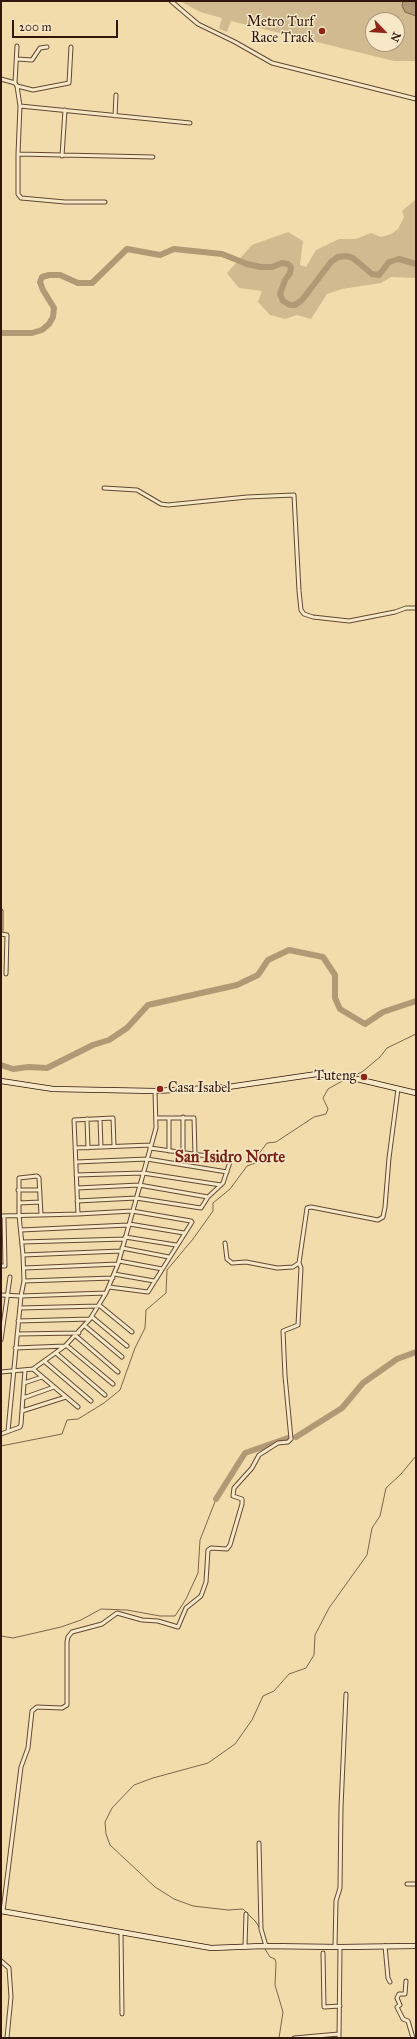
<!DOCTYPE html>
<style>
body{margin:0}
#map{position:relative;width:417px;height:2039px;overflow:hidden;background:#f2dcab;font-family:"IM FELL Great Primer",serif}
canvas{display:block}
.frame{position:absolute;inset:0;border:2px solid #32160c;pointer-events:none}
.north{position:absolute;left:365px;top:12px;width:40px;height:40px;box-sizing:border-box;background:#f7e8c8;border:1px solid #a8947d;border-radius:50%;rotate:115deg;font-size:11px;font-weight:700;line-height:16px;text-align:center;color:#32160c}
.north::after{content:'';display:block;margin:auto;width:14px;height:18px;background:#8f2418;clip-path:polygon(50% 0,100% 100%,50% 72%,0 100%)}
.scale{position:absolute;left:12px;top:20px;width:106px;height:18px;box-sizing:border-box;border:2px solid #32160c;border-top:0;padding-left:5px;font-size:12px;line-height:14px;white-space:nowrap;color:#32160c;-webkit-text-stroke:3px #f7e8c8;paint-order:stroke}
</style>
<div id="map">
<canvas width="417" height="2039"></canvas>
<div class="frame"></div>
<div class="north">N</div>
<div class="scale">200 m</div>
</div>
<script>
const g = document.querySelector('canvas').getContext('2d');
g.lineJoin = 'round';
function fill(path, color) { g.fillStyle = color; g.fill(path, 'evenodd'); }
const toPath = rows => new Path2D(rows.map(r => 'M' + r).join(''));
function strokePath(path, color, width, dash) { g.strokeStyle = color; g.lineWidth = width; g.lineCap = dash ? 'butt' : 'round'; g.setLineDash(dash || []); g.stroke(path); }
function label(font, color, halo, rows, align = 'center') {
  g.font = font + ' "IM FELL Great Primer",serif'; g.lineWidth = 3; g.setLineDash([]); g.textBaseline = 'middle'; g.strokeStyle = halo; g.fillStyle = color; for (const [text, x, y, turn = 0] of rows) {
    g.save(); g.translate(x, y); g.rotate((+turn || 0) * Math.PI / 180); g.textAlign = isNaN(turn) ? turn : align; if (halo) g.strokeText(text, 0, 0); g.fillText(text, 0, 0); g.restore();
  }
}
fill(toPath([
 [180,1,416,1,416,61,394,61,231,21,227,32,219,29,222,18,200,12],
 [373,20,397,20,397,44,373,44],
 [416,199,416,278,391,277,381,283,342,289,327,294,311,319,297,315,285,319,270,315,258,302,262,291,239,288,227,273,252,245,288,232,303,241,300,265,306,267,316,250,339,239,356,239,371,233,381,237,391,234,398,229,404,217,402,211]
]), '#d1ba90');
const water = toPath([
 [403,1,416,1,416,16,405,12,402,6,403,1]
]);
fill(water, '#b19975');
strokePath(water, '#7e654b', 1);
strokePath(toPath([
 [353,1076,362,1072,380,1057,387,1048,416,1034],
 [1,1446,62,1434,67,1420,78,1419,104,1403,120,1390,135,1348,145,1328,146,1310,166,1293,167,1270,193,1239,213,1211,213,1203,230,1189,247,1166,258,1162,258,1155,267,1143,276,1142,314,1117,326,1114,328,1109,323,1098,328,1089,344,1080],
 [1,1636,13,1638,61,1627,81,1620,101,1609,127,1610,160,1616,175,1616,186,1599,198,1573,200,1540,216,1499],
 [260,1929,256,1922,243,1909,228,1910,193,1906,174,1899,155,1887,110,1845,106,1834,105,1822,112,1808,134,1785,153,1778,208,1763,235,1744,252,1720,263,1696,274,1691,289,1674,306,1668,314,1655,315,1635,329,1608,367,1555,372,1528,380,1516,386,1488,401,1474,416,1456],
 [265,1949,270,1957,275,1959,276,1963,275,1985,283,2012,279,2038]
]), '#7e654b', 1);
strokePath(toPath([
 [1,333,32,333,42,330,49,324,53,317,54,308,43,290,40,282,42,277,49,275,60,275,78,283,92,283,127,249,160,255,174,249,222,254,247,264,261,267,272,267,282,263,288,264,291,267,290,273,285,280,280,294,283,301,290,305,295,305,302,300,331,262,338,257,346,256,353,258,372,274,379,275,389,262,399,259,416,264],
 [1,1065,13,1069,29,1067,47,1068,93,1045,109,1040,127,1028,148,1005,237,985,258,975,268,960,289,950,323,957,335,975,335,998,340,1009,365,1024,383,1012,416,1001],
 [296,1437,342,1408,363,1383,397,1359,416,1352],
 [216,1499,245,1453,288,1438]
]), '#b19975', 6);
const street = toPath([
 [171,1,198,24,235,42,272,63,416,99],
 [17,59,32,60,40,48,47,47],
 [1,79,15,83,17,86,20,106,18,154,153,157],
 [15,83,17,46],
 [17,86,33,90,69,83,71,47],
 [20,106,190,123],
 [115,116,116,95],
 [18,154,18,194,21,198,65,202,105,202],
 [62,156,65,110],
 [104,488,137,490,161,504,168,505,247,497,294,495,299,591,301,610,304,614,313,617,349,621,395,612,406,608,416,608],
 [1,911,1,931],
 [1,934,7,935,6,974],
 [157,1118,194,1118,195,1155],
 [169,1118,169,1151],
 [87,1119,88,1148],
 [100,1119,101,1147],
 [75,1148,151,1145],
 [183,1153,183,1117],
 [76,1162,147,1159,227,1172],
 [76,1175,143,1173,221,1185],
 [77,1188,139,1185,208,1197],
 [18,1190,39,1190],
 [77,1201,136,1198,201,1208,208,1197,223,1183,230,1162,229,1159,150,1148],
 [19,1203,40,1202],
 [1,1216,78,1214],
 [129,1224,184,1233],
 [21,1230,128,1225],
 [125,1237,176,1245],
 [22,1242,125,1239],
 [225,1243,227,1259,232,1263,246,1262,277,1268,293,1267,299,1263],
 [122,1248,169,1257],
 [23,1255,19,1215,19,1178,37,1176,39,1178,41,1215],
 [119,1261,162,1269],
 [1,1266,5,1266,4,1216],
 [24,1268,118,1264],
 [114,1274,154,1281],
 [24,1281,23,1255,121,1251],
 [109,1287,148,1292,192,1222,191,1221,132,1211,78,1214,74,1120,113,1118,114,1146],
 [1,1295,21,1296,24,1281,113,1278],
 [99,1305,132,1332],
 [20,1308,99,1306],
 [92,1317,127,1346],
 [18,1321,90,1319],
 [85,1326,122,1357],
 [17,1334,79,1333],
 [76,1336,118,1372],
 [1,1340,10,1277],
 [66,1345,113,1384],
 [15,1348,65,1346],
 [56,1353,105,1395],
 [44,1361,91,1401],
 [33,1369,78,1407],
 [1,1372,33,1369,65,1346,90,1319,106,1293,118,1264,156,1128,155,1091],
 [24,1383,42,1377],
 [23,1398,54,1387],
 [22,1411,66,1397],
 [8,1431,21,1296,106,1293],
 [1,1434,20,1427,21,1424,25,1370],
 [259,1843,261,1929,266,1946],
 [407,1884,416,1884],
 [3,1911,21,1767,28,1748,32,1711,37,1707,62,1708,67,1705,67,1642,68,1637,72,1632,102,1624,117,1613,142,1620,158,1621,178,1627,186,1608,201,1596,206,1582,208,1550,211,1548,227,1549,230,1545,242,1504,242,1499,233,1496,234,1488,252,1468,259,1455,278,1443,288,1442,291,1439,285,1376,283,1331,298,1325,301,1268,299,1263,307,1208,311,1207,378,1220,383,1217,385,1207,389,1158,398,1089],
 [121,1932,122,2014],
 [245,1946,246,1914],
 [385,1946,388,1978,390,1982],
 [335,1947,336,1901,340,1888,341,1807,346,1694],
 [323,1953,324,2007,340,2006],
 [1,1961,9,1968,11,1997,7,2038],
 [406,1981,405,1994,399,1994,397,1998,400,2005,397,2007,403,2019,408,2021,413,2038],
 [294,2038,339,2034],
 [339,2038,340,1947]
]);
const secondary = toPath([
 [1,1081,53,1089,155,1091,228,1087,317,1074,357,1079,416,1093],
 [1,1911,211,1948,263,1946,340,1947,416,1946]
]);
strokePath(street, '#624834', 5);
strokePath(secondary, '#32160c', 6);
strokePath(street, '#f7e8c8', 3);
strokePath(secondary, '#f7e8c8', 4.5);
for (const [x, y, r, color] of [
 [322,31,4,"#8f2418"],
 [364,1077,4,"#8f2418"],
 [160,1089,4,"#8f2418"]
]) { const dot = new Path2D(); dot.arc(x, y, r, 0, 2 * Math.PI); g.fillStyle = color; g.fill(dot); strokePath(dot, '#f7e8c8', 1.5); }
label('14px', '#32160c', '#f7e8c8', [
 ["Metro Turf",314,23],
 ["Race Track",314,39],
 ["Tuteng",356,1077],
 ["Casa Isabel",168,1089,"left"]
], 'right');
label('bold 16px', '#7a1f14', '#f7e8c8', [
 ["San Isidro Norte",230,1158]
]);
</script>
